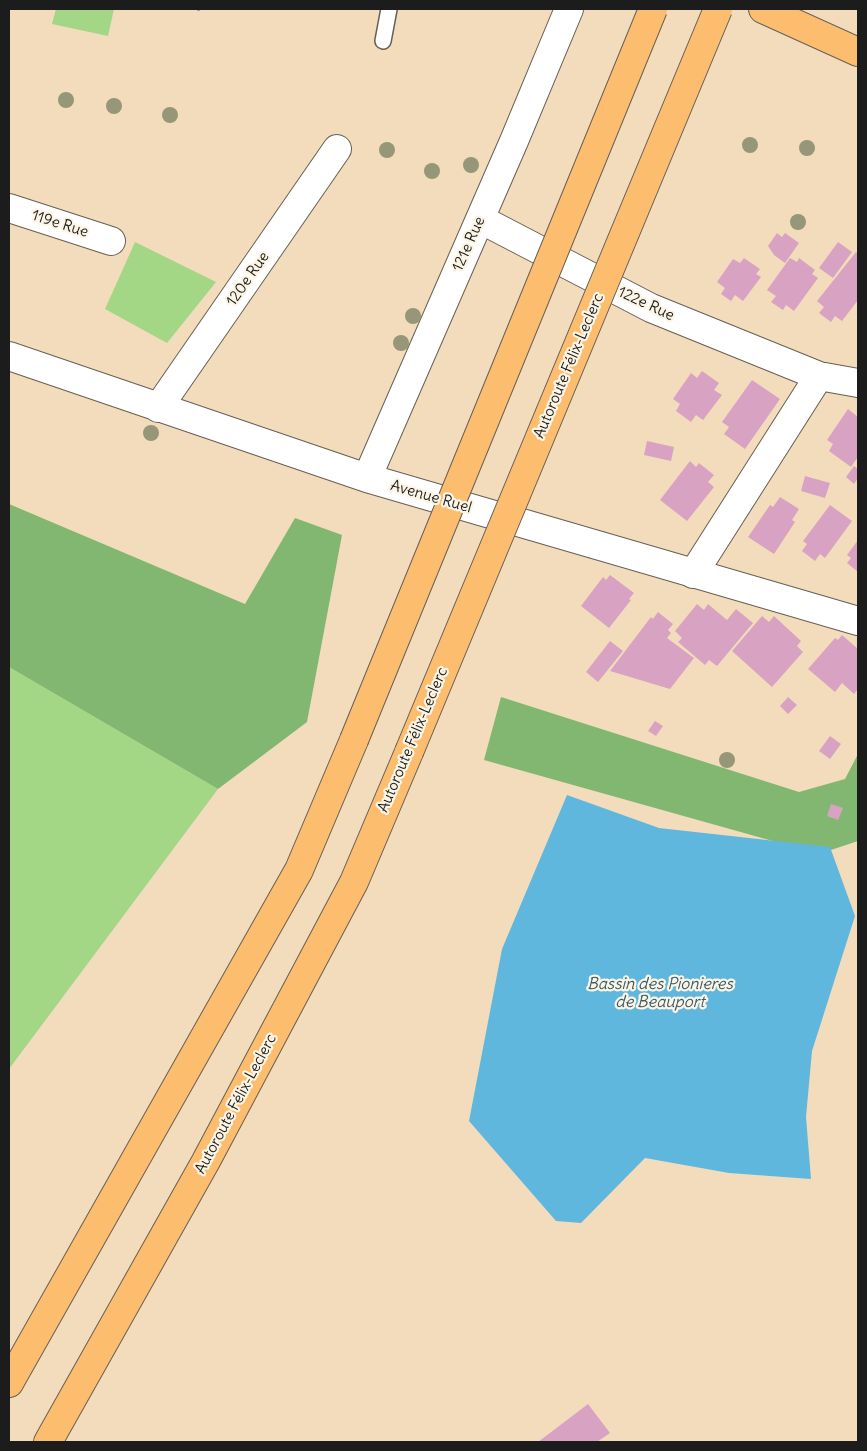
<!DOCTYPE html>
<meta charset="utf-8">
<style>
body{margin:0}
#map{position:relative;width:867px;height:1451px;overflow:hidden;background:#f2dcbc;font-family:Delius,sans-serif}
canvas{display:block}
.frame{position:absolute;inset:0;border:10px solid #1c1c1c;pointer-events:none}
</style>
<div id="map">
<canvas width="867" height="1451"></canvas>
<div class="frame"></div>
</div>
<script>
const g = document.querySelector('canvas').getContext('2d');
g.lineJoin = 'round';
function fill(path, color) { g.fillStyle = color; g.fill(path, 'evenodd'); }
const toPath = rows => new Path2D(rows.map(r => 'M' + r).join(''));
function strokePath(path, color, width, dash) { g.strokeStyle = color; g.lineWidth = width; g.lineCap = dash ? 'butt' : 'round'; g.setLineDash(dash || []); g.stroke(path); }
function label(font, color, halo, rows, align = 'center') {
  g.font = font + ' Delius,sans-serif'; g.lineWidth = 4.5; g.setLineDash([]); g.textBaseline = 'middle'; g.strokeStyle = halo; g.fillStyle = color; for (const [text, x, y, turn = 0] of rows) {
    g.save(); g.translate(x, y); g.rotate((+turn || 0) * Math.PI / 180); g.textAlign = isNaN(turn) ? turn : align; if (halo) g.strokeText(text, 0, 0); g.fillText(text, 0, 0); g.restore();
  }
}
fill(toPath([
 [56,9,114,9,108,36,52,24],
 [135,242,216,282,167,343,105,309],
 [9,667,218,789,9,1069]
]), '#a3d685');
fill(toPath([
 [9,504,245,604,295,518,342,535,307,722,218,789,9,667],
 [501,697,799,792,845,779,858,754,858,841,819,854,484,760]
]), '#82b772');
fill(toPath([
 [567,795,659,828,830,847,855,916,812,1051,806,1117,811,1179,729,1173,645,1158,581,1223,556,1221,469,1121,502,949]
]), '#60b7dd');
fill(toPath([
 [777,233,782,237,785,233,799,243,785,263,774,255,768,246],
 [838,242,852,252,833,278,819,268],
 [856,252,858,254,858,300,842,321,835,316,831,322,819,313,824,307,817,301],
 [744,258,760,269,756,274,761,277,743,301,735,295,731,301,721,294,725,288,717,282,733,259,740,263],
 [790,258,797,262,799,258,815,270,812,274,818,278,794,311,786,305,783,310,771,302,776,296,767,290],
 [702,371,719,383,714,390,722,395,703,420,696,415,691,422,676,411,680,404,673,399,691,373,697,378],
 [752,380,780,399,745,449,724,434,729,427,722,422],
 [848,409,858,417,858,457,851,467,829,451,833,444,827,440],
 [647,441,674,447,671,461,644,455],
 [690,461,696,467,699,463,714,475,708,482,714,487,687,521,660,500],
 [854,466,858,469,858,478,854,484,846,477],
 [805,476,830,483,825,498,801,491],
 [780,497,799,509,792,520,795,522,774,554,748,537,770,505,773,507],
 [830,505,852,521,825,558,820,554,815,561,802,551,807,544,803,541],
 [858,540,858,572,847,563,851,558,847,555],
 [610,575,634,593,629,599,631,600,609,628,581,606,603,577,606,580],
 [697,604,704,610,708,604,727,620,736,609,753,623,717,666,709,660,705,665,678,642,682,638,675,631],
 [658,612,673,624,668,630,671,633,667,638,694,658,670,689,610,671,651,617,653,619],
 [762,616,769,622,774,616,801,641,797,646,803,652,772,687,732,651],
 [842,635,858,649,858,689,854,694,842,683,835,692,808,669,835,638,838,640],
 [610,641,623,651,598,682,586,672],
 [788,697,797,705,788,714,780,706],
 [655,721,663,726,656,736,648,731],
 [830,736,841,744,830,759,819,751],
 [831,804,843,808,838,820,827,816],
 [588,1404,610,1433,597,1442,538,1442]
]), '#d8a3c2');
const lane = toPath([
 [383,41,389,9]
]);
const street = toPath([
 [9,208,111,241],
 [480,219,651,308,819,376,858,383],
 [9,356,367,478,858,621],
 [158,408,337,149],
 [367,478,514,141,569,9],
 [693,574,819,376]
]);
const primary = toPath([
 [763,9,858,52]
]);
const highway = toPath([
 [9,1383,299,870,354,740],
 [48,1442,206,1161,354,882,409,752]
]);
strokePath(lane, '#675f54', 18);
strokePath(street, '#675f54', 30);
strokePath(primary, '#675f54', 30);
strokePath(highway, '#675f54', 30);
strokePath(toPath([
 [197,9,200,9]
]), '#675f54', 3, [4, 4]);
strokePath(lane, '#fff', 15);
strokePath(street, '#fff', 28);
strokePath(primary, '#fcbd6f', 28);
strokePath(highway, '#fcbd6f', 28);
const highwayBridge = toPath([
 [354,740,653,9],
 [409,752,718,9]
]);
strokePath(highwayBridge, '#675f54', 30, []);
strokePath(highwayBridge, '#fcbd6f', 28);
g.fillStyle = '#969678';
for (const [x, y] of [
 [66,100],
 [114,106],
 [170,115],
 [750,145],
 [807,148],
 [387,150],
 [471,165],
 [432,171],
 [798,222],
 [413,316],
 [401,343],
 [151,433],
 [727,760]
]) { g.beginPath(); g.arc(x, y, 8, 0, 2 * Math.PI); g.fill(); }
label('15px', '#1c1c1c', '#fcf5e5', [
 ["119e Rue",60,224,18],
 ["121e Rue",469,244,-66],
 ["120e Rue",248,279,-55],
 ["122e Rue",646,304,25],
 ["Autoroute Félix-Leclerc",569,366,-67],
 ["Avenue Ruel",431,497,16],
 ["Autoroute Félix-Leclerc",413,740,-67],
 ["Autoroute Félix-Leclerc",236,1104,-62]
]);
label('italic 16px', '#375a69', '#fcf5e5', [
 ["Bassin des Pionieres",660,984],
 ["de Beauport",660,1002]
]);
</script>
